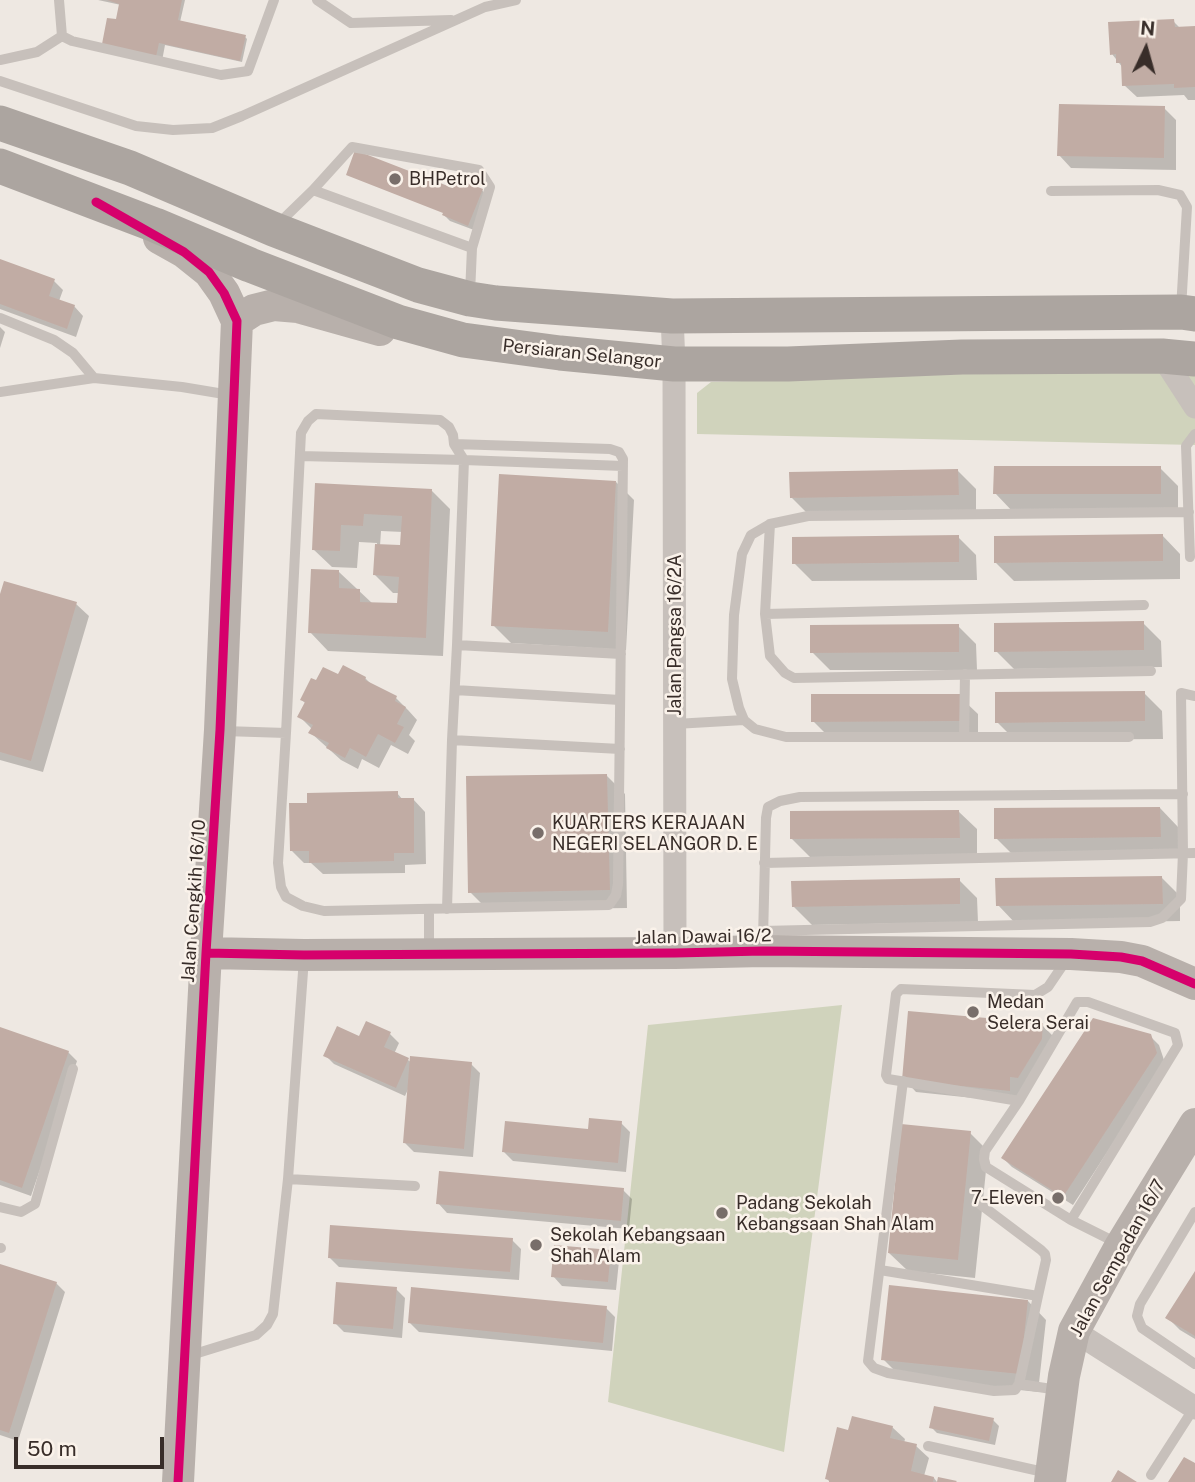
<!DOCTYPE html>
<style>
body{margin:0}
#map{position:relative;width:1195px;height:1482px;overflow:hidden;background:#eee8e2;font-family:"Public Sans",sans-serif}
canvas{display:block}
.north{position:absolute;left:1111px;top:14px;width:70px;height:70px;-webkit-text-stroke:5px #faf2ea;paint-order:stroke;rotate:5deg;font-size:19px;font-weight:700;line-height:28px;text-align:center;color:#382d29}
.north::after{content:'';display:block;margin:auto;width:24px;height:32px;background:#382d29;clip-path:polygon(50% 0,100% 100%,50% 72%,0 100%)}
.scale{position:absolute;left:14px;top:1437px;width:150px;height:32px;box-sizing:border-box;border:4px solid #382d29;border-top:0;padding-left:9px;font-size:21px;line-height:24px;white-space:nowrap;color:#382d29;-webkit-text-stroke:5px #faf2ea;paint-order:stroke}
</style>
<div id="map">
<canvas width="1195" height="1482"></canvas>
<div class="north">N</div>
<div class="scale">50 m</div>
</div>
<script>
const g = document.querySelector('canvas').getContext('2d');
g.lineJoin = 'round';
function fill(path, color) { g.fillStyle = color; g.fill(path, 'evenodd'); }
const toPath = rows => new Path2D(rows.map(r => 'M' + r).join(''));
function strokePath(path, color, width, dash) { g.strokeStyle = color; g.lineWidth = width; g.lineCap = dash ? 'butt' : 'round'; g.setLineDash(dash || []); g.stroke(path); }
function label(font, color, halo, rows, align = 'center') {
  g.font = font + ' "Public Sans",sans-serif'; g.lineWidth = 5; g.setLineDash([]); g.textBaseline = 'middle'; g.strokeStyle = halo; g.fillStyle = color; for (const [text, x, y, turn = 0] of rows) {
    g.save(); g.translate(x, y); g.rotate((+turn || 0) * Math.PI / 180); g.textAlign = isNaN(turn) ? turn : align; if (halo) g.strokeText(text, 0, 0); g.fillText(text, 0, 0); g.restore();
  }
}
fill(toPath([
 [1179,367,1195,369,1195,445,697,434,697,393,711,382],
 [842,1005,784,1452,608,1402,648,1025]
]), '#d0d3bc');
fill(toPath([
 [98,0,185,0,180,22,245,37,247,39,242,62,165,45,162,61,121,23,121,5],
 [1173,21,1181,29,1195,28,1195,100,1188,100,1184,95,1137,97,1124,85,1123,68,1112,54],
 [1164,108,1176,120,1176,170,1071,168,1059,155],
 [452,190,482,190,487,196,474,230,450,221,444,215],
 [0,261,54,281,63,290,59,301,74,306,83,316,76,337,0,309],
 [0,327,5,332,0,348],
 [1160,468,1178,486,1178,512,1013,512,995,493],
 [958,471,976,489,976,513,810,516,792,498],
 [616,482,634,500,626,650,511,643,493,625],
 [316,485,432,491,450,509,443,656,328,651,310,632,339,572,373,604,399,605,399,593,393,593,375,575,377,543,359,542,357,568,332,567,313,549],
 [381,531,403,532,402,547,380,546],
 [1162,535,1180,554,1180,579,1014,581,996,563],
 [958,537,976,555,977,580,812,581,794,563],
 [0,600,76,604,89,616,43,772,0,760],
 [1143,623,1161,641,1162,667,1014,669,996,651],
 [958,626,976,644,977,670,830,670,812,652],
 [339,677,365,678,373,686,396,698,408,710,417,720,409,735,415,741,408,754,391,745,379,768,362,759,358,769,341,760,311,733,312,729,300,717,306,704,302,700,317,683],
 [1144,693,1162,711,1163,739,1015,740,997,722],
 [959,696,978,714,978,739,831,739,813,721],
 [607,776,625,794,627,908,488,910,470,892],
 [397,793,403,800,413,799,425,812,426,864,405,865,405,873,323,874,311,863,304,863,292,851],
 [1160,808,1178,827,1178,855,1014,856,996,838],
 [958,811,977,829,977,856,810,857,792,839],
 [1162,878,1180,896,1180,921,1016,924,998,905],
 [959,880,977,898,978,922,812,925,794,907],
 [1042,1025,1054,1037,1021,1103,916,1092,904,1079],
 [0,1029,68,1052,77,1061,31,1196,0,1185],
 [390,1034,399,1043,394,1054,408,1060,412,1063,471,1064,480,1073,473,1157,414,1152,405,1143,409,1087,405,1096,334,1064,325,1055,360,1039],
 [1150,1036,1159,1045,1165,1063,1073,1205,1012,1167,1003,1158],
 [621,1123,630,1132,626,1172,513,1161,504,1152],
 [970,1133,988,1151,975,1278,908,1271,889,1253],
 [623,1190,632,1199,629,1229,447,1213,438,1203],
 [512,1240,521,1249,519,1280,339,1267,330,1258],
 [610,1252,619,1261,616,1290,562,1286,553,1276],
 [0,1266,56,1283,65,1292,18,1441,0,1435],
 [1195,1274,1195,1339,1180,1330,1168,1318],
 [396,1289,405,1298,402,1338,344,1332,335,1323],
 [1028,1301,1046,1320,1038,1392,901,1377,883,1359],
 [606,1308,615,1317,612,1351,419,1332,410,1323],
 [993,1420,999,1426,995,1445,937,1433,931,1427],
 [892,1427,905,1439,904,1443,916,1446,929,1458,924,1476,934,1478,937,1482,830,1482,827,1479,850,1432]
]), '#0003');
fill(toPath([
 [107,0,182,0,178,20,246,35,240,61,159,43,156,57,102,44,107,18,116,19,119,4],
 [1174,19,1175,27,1195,26,1195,87,1174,88,1174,84,1122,86,1121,63,1116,63,1116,54,1110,55,1108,22],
 [1059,104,1165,106,1164,158,1057,156],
 [355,150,453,188,457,179,483,189,468,226,442,215,443,213,346,175],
 [0,259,55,279,49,296,75,305,67,329,0,304],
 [994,466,1161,466,1161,494,993,494],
 [958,469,959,495,790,498,789,472],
 [499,474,616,481,608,632,491,626],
 [315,483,432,489,426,638,308,633,311,569,339,570,339,588,360,589,360,602,397,603,399,577,373,575,375,544,400,545,402,516,364,514,363,526,341,525,340,551,312,550],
 [1163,534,1163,561,994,563,994,536],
 [959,535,959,562,792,564,792,537],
 [4,581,77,602,31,761,0,752,0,594],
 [1144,621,1144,650,994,652,994,623],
 [959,624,959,652,810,653,810,625],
 [343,665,366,677,365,680,397,696,395,701,406,707,397,724,404,727,395,743,378,734,366,757,350,748,345,758,326,748,329,743,308,733,313,725,297,717,305,702,300,700,311,678,316,680,323,667,338,674],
 [1145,691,1145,721,995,723,995,692],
 [811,694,960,694,960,721,811,722],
 [607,774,610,890,468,893,466,776],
 [398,791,398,798,414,798,414,853,394,853,394,861,309,863,309,851,290,851,289,803,307,803,307,793],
 [1160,807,1161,837,994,839,994,808],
 [959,810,960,838,790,839,790,811],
 [1162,876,1163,904,996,906,995,878],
 [960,878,960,904,792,907,791,881],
 [908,1011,1043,1023,1042,1039,1018,1078,1010,1077,1010,1091,902,1080],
 [1093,1018,1151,1034,1157,1053,1063,1197,1001,1158],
 [366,1021,391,1032,384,1047,409,1058,396,1088,323,1056,337,1026,359,1036],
 [0,1027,69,1051,22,1188,0,1180],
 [410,1056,472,1062,464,1149,403,1143],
 [589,1118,622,1121,618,1163,502,1152,505,1121,588,1129],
 [901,1124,971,1131,958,1260,888,1253],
 [439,1171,624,1188,621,1221,436,1204],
 [330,1225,513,1238,510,1272,328,1258],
 [554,1245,611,1250,608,1282,551,1277],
 [0,1264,57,1282,9,1433,0,1430],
 [1195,1271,1195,1336,1165,1318],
 [336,1282,397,1287,393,1329,333,1324],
 [889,1285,1028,1300,1020,1374,881,1360],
 [411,1287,607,1306,603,1343,408,1323],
 [934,1406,994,1418,989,1441,929,1428],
 [852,1416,893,1426,890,1438,917,1444,911,1471,934,1477,933,1482,829,1482,829,1480,825,1479,837,1427,848,1430],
 [1184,1457,1195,1463,1195,1482,1168,1482],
 [1118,1470,1137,1482,1111,1482],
 [938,1477,957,1481,956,1482,937,1482]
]), '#c1aca4');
strokePath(toPath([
 [59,0,62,36,72,41,221,75,248,71,274,0],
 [317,0,351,23,451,20],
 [0,60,37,52,62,36],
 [0,81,136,126,173,130,212,128,242,116,485,7,516,0],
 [313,190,352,147,479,170,490,187,472,248,470,294],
 [1051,191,1158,190,1180,195,1187,207,1181,309],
 [278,224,313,190,472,248],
 [0,318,54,340,73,353,94,378],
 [0,392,94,378,182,387,230,395],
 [300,456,464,460,623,466],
 [770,524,751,535,742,554,734,615,732,679,739,708,744,720,755,729,786,737,1129,737],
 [1190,557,1186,446,1195,434],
 [765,614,1144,605],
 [457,645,621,654],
 [1151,671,794,678,785,673,770,656,765,614,770,524,808,516,1189,512],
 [455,690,620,700],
 [675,724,744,720],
 [224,731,286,733,278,863,281,887,286,897,303,906,324,911,609,905,616,895,618,884,623,459,619,452,610,449,454,444],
 [286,733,301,433,308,421,316,414,440,420,449,427,453,435,454,444,464,460,457,645,452,740,447,909],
 [964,737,965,674],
 [452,740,620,749],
 [764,863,1195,853],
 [429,909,429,952],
 [762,931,1150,922,1162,918,1181,899,1183,853,1181,693,1195,696],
 [763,938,766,818,768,807,780,801,800,797,1183,794],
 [903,1081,868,1361,874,1368,888,1373,994,1391,1015,1390,1019,1384,1038,1296],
 [1019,1101,888,1079,886,1075,896,994,901,989,1035,995,1048,987,1067,959],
 [288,1179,415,1186],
 [0,1207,21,1212,35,1204,73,1069],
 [1195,1212,1140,1304,1137,1316,1142,1328,1195,1364],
 [1071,1220,1178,1045,1175,1033,1088,1002,1077,1002,1019,1101,985,1151,984,1159,986,1167,1071,1220,1119,1244],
 [0,1248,1,1248],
 [880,1270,1038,1296,1046,1260,1045,1254,1041,1250,980,1204],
 [188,1356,256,1335,267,1325,273,1314,288,1179,304,958],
 [1019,1384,1058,1390],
 [928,1446,1048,1473],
 [1151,1475,1194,1408]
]), '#c7c0bb', 10);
strokePath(toPath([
 [672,316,674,364,675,953],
 [1162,356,1195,407],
 [1074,1331,1195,1408]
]), '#c7c0bb', 23);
strokePath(toPath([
 [159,238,184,252,209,272,224,293,237,321,220,730,206,953,178,1482],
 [237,321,254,310,274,305,298,307,380,330],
 [206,953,304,955,675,953,763,951,1071,954,1121,957,1142,961,1195,984],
 [1050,1482,1064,1376,1074,1331,1121,1245,1195,1124]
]), '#b8b0ab', 32);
strokePath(toPath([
 [0,123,130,168,273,229,418,285,470,299,496,303,672,316,1181,312,1195,314],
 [0,166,155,225,250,265,398,322,463,340,560,353,674,364,788,364,962,357,1162,356,1195,359]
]), '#aca5a0', 35);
strokePath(toPath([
 [96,202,184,252,209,272,224,293,237,321,220,730,206,953,178,1482],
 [206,953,304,955,675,953,763,951,1071,954,1121,957,1142,961,1195,984]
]), '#d6006c', 9);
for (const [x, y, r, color] of [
 [395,179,7,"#786e6a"],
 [538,833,7,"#786e6a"],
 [973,1012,7,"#786e6a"],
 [1058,1198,7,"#786e6a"],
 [722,1213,7,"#786e6a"],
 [536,1245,7,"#786e6a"]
]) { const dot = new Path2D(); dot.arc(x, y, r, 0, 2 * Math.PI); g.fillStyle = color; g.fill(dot); strokePath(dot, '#faf2ea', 2.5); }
label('18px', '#382d29', '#faf2ea', [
 ["BHPetrol",409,179],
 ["KUARTERS KERAJAAN",552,823],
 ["NEGERI SELANGOR D. E",552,844],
 ["Medan",987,1002],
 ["Selera Serai",987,1023],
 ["7-Eleven",1044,1198,"right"],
 ["Padang Sekolah",736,1203],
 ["Kebangsaan Shah Alam",736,1224],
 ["Sekolah Kebangsaan",550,1235],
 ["Shah Alam",550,1256]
], 'left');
label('18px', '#382d29', '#faf2ea', [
 ["Persiaran Selangor",582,354,6],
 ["Jalan Pangsa 16/2A",675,635,-90],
 ["Jalan Cengkih 16/10",194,901,-86],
 ["Jalan Dawai 16/2",703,937,-1],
 ["Jalan Sempadan 16/7",1118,1258,-61]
]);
</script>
